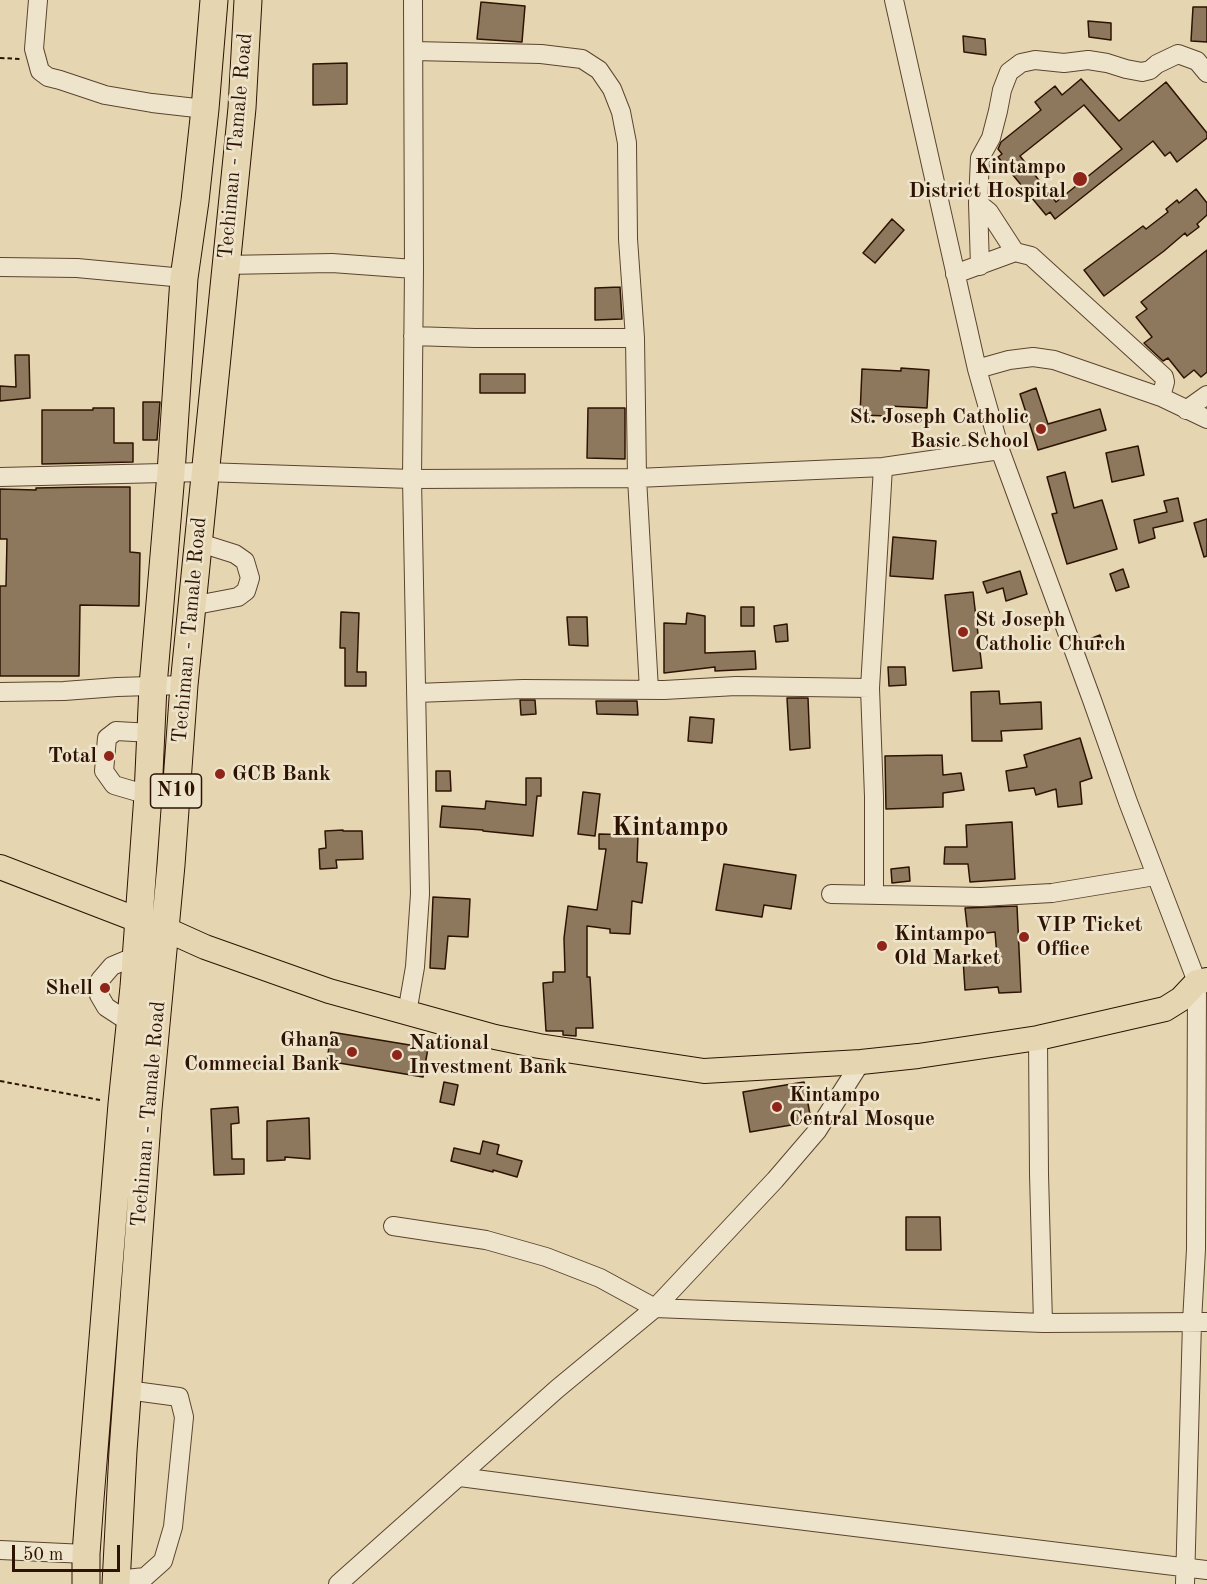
<!DOCTYPE html>
<style>
body{margin:0}
#map{position:relative;width:1207px;height:1584px;overflow:hidden;background:#e5d6b1;font-family:"Old Standard TT",serif}
canvas{display:block}
.scale{position:absolute;left:12px;top:1545px;width:108px;height:27px;box-sizing:border-box;border:3px solid #2e1303;border-top:0;padding-left:8px;font-size:18px;line-height:21px;white-space:nowrap;color:#2e1303;-webkit-text-stroke:4px #eee4cc;paint-order:stroke}
</style>
<div id="map">
<canvas width="1207" height="1584"></canvas>
<div class="scale">50 m</div>
</div>
<script>
const g = document.querySelector('canvas').getContext('2d');
g.lineJoin = 'round';
function fill(path, color) { g.fillStyle = color; g.fill(path, 'evenodd'); }
const toPath = rows => new Path2D(rows.map(r => 'M' + r).join(''));
function strokePath(path, color, width, dash) { g.strokeStyle = color; g.lineWidth = width; g.lineCap = dash ? 'butt' : 'round'; g.setLineDash(dash || []); g.stroke(path); }
function label(font, color, halo, rows, align = 'center') {
  g.font = font + ' "Old Standard TT",serif'; g.lineWidth = 5; g.setLineDash([]); g.textBaseline = 'middle'; g.strokeStyle = halo; g.fillStyle = color; for (const [text, x, y, turn = 0] of rows) {
    g.save(); g.translate(x, y); g.rotate((+turn || 0) * Math.PI / 180); g.textAlign = isNaN(turn) ? turn : align; if (halo) g.strokeText(text, 0, 0); g.fillText(text, 0, 0); g.restore();
  }
}
const building = toPath([
 [481,2,525,6,522,42,477,39,481,2],
 [1193,7,1207,7,1207,42,1191,41,1193,7],
 [1088,21,1111,23,1111,40,1089,37,1088,21],
 [963,36,985,39,986,55,964,52,963,36],
 [347,63,347,104,313,105,313,64,347,63],
 [1081,79,1119,121,1166,82,1207,133,1207,138,1177,162,1170,152,1165,156,1153,141,1055,219,1050,212,1046,215,998,157,1002,154,998,149,1001,142,1041,110,1035,102,1055,86,1062,95,1081,79],
 [1084,105,1122,149,1056,202,1020,156,1084,105],
 [1196,189,1207,203,1207,215,1197,224,1199,227,1187,236,1185,233,1164,251,1104,296,1084,270,1143,226,1146,229,1168,212,1166,209,1177,200,1179,203,1196,189],
 [892,219,904,230,875,263,863,253,892,219],
 [1207,250,1207,372,1201,377,1194,370,1184,378,1168,358,1163,361,1148,347,1144,343,1152,337,1136,317,1147,309,1141,302,1207,250],
 [620,287,622,319,595,320,595,288,620,287],
 [15,355,29,355,30,398,0,401,0,386,16,387,15,355],
 [901,368,929,370,927,408,889,406,888,416,860,415,862,369,901,371,901,368],
 [480,374,525,374,525,393,480,393,480,374],
 [1036,388,1048,424,1100,409,1106,430,1038,450,1020,394,1036,388],
 [143,402,160,402,157,440,143,440,143,402],
 [93,408,114,408,114,443,133,443,133,462,42,464,42,410,93,410,93,408],
 [588,408,625,408,625,459,587,458,588,408],
 [1138,446,1144,475,1112,482,1106,453,1138,446],
 [1065,472,1074,508,1102,500,1117,549,1067,564,1052,514,1057,513,1047,477,1065,472],
 [86,487,130,487,130,552,140,553,139,606,80,605,79,676,0,676,0,586,6,586,7,539,0,539,0,489,36,490,36,488,86,487],
 [1178,498,1183,521,1153,528,1155,538,1139,543,1134,520,1167,512,1164,501,1178,498],
 [1207,519,1207,556,1204,557,1194,523,1207,519],
 [893,537,936,541,933,579,890,576,893,537],
 [1123,569,1129,587,1116,591,1110,574,1123,569],
 [1020,571,1027,594,1006,601,1003,588,987,593,983,582,1020,571],
 [973,592,982,668,953,671,945,595,973,592],
 [741,607,754,607,754,626,741,626,741,607],
 [341,612,359,613,357,672,366,672,366,686,345,686,345,648,340,648,341,612],
 [687,613,705,616,705,653,755,651,756,669,715,671,715,667,664,673,664,623,686,624,687,613],
 [567,617,587,617,588,646,569,645,567,617],
 [787,624,788,641,776,642,774,626,787,624],
 [1100,635,1104,646,1092,651,1087,640,1100,635],
 [888,667,905,667,906,685,889,686,888,667],
 [999,691,1000,704,1041,702,1042,729,1001,731,1002,741,972,741,971,692,999,691],
 [787,698,808,698,810,748,790,750,787,698],
 [520,700,535,700,536,714,521,715,520,700],
 [596,701,637,701,638,715,597,714,596,701],
 [690,717,714,719,712,743,688,741,690,717],
 [1080,738,1092,778,1080,782,1082,804,1058,807,1056,789,1036,795,1034,788,1009,791,1006,771,1027,767,1024,755,1080,738],
 [942,755,943,775,961,773,964,790,943,793,943,807,886,809,885,756,942,755],
 [436,771,450,771,451,791,436,791,436,771],
 [526,778,541,778,541,796,537,796,533,836,483,831,483,830,440,827,442,806,485,809,486,801,526,805,526,778],
 [583,792,600,794,595,836,578,834,583,792],
 [1012,822,1015,879,970,882,968,864,944,864,945,847,967,847,966,825,1012,822],
 [343,830,343,831,362,831,363,859,336,860,337,868,320,869,319,849,326,848,325,831,343,830],
 [599,834,638,835,637,862,647,863,642,903,632,901,630,934,610,933,610,929,587,926,587,977,590,977,593,1028,576,1028,576,1036,563,1035,563,1031,546,1031,543,983,553,982,553,972,565,972,564,938,568,906,597,910,606,849,599,849,599,834],
 [724,864,796,875,791,909,764,905,762,917,716,910,724,864],
 [909,867,910,881,892,883,891,869,909,867],
 [433,897,470,899,468,937,448,936,445,969,430,968,433,897],
 [1017,906,1021,992,999,993,998,987,965,990,963,959,997,956,995,932,968,935,965,908,1017,906],
 [331,1032,428,1048,423,1077,327,1061,331,1032],
 [444,1082,458,1085,454,1105,440,1102,444,1082],
 [804,1082,811,1120,809,1122,750,1132,743,1092,804,1082],
 [238,1107,239,1123,231,1124,232,1159,244,1159,244,1174,214,1175,211,1109,238,1107],
 [309,1118,310,1159,285,1157,285,1160,267,1161,267,1121,309,1118],
 [483,1141,499,1145,497,1154,522,1161,517,1177,493,1170,493,1172,451,1161,454,1148,480,1154,483,1141],
 [906,1217,940,1217,941,1250,906,1250,906,1217]
]);
fill(building, '#8d785d');
strokePath(building, '#2e1303', 1.5);
const minor = toPath([
 [38,0,34,49,40,71,48,77,60,80,105,95,152,103,205,109],
 [894,0,977,369,1000,450,1092,700,1128,802,1197,982,1196,1249,1192,1322,1185,1584],
 [414,51,541,54,582,59,599,70,612,89,621,112,627,143,628,239,635,338,637,478,649,690],
 [978,203,989,212,1015,252],
 [225,265,332,263,414,269],
 [980,266,978,203,980,158,991,138,998,111,1002,90,1009,72,1021,63,1035,60,1064,63,1088,60,1107,63,1126,69,1142,72,1150,70,1157,64,1178,54,1197,61,1207,73],
 [0,267,77,268,184,278],
 [955,274,1015,252,1031,256,1164,377,1165,382,1161,397],
 [413,336,475,338,635,338],
 [977,369,1009,360,1033,357,1054,360,1161,397,1207,419],
 [1186,410,1207,395],
 [0,477,204,472,412,479,637,478,883,467,1000,450],
 [191,606,238,597,246,591,250,578,245,561,235,554,197,542],
 [0,692,64,691,117,687,184,685],
 [416,693,523,689,664,690,736,686,870,688],
 [148,795,114,785,104,771,107,738,116,731,152,733],
 [831,894,981,897,1052,893,1155,876],
 [874,895,874,797,870,688,883,467],
 [407,1013,415,967,420,894,412,479,414,269,413,0],
 [129,1022,106,1007,99,995,100,980,112,966,136,956],
 [1038,1038,1039,1174,1043,1323],
 [393,1226,486,1240,546,1257,600,1278,655,1308,1043,1323,1207,1322],
 [460,1477,650,1502,1207,1570],
 [0,1550,86,1554],
 [116,1580,145,1577,163,1561,173,1527,184,1417,179,1397,127,1390],
 [338,1584,557,1389,655,1308,775,1180,817,1131,861,1062]
]);
const major = toPath([
 [0,867,138,920,165,929,205,947,329,991,495,1037,539,1046,704,1071,861,1062,918,1056,1038,1038,1165,1009,1181,999,1197,982,1207,980]
]);
const highway = toPath([
 [86,1584,86,1554,90,1499,122,1104,134,987,148,795,153,686,171,473,184,278,195,201,205,109,214,0],
 [116,1584,123,1451,148,1109,171,865,184,685,242,108,248,0]
]);
strokePath(minor, '#5c442e', 20);
strokePath(major, '#2e1303', 26);
strokePath(highway, '#2e1303', 29);
strokePath(toPath([
 [0,58,21,59],
 [0,1081,100,1100]
]), '#2e1303', 2, [4.5, 3]);
strokePath(minor, '#eee4cc', 18);
strokePath(major, '#e5d6b1', 24);
strokePath(highway, '#e5d6b1', 27);
for (const [x, y, r, color] of [
 [1080,179,8,"#8f2418"],
 [1041,429,6,"#8f2418"],
 [963,632,6,"#8f2418"],
 [109,756,6,"#8f2418"],
 [220,774,6,"#8f2418"],
 [1024,937,6,"#8f2418"],
 [882,946,6,"#8f2418"],
 [105,988,6,"#8f2418"],
 [352,1052,6,"#8f2418"],
 [397,1055,6,"#8f2418"],
 [777,1107,6,"#8f2418"]
]) { const dot = new Path2D(); dot.arc(x, y, r, 0, 2 * Math.PI); g.fillStyle = color; g.fill(dot); strokePath(dot, '#eee4cc', 2); }
for (const [x, y, w] of [
 [176,791,51]
]) { const box = new Path2D(); box.roundRect(x - w / 2, y - 17, w, 34, 4.5); g.fillStyle = '#eee4cc'; g.fill(box); strokePath(box, '#2e1303', 1.5); }
label('bold 20px', '#2e1303', null, [
 ["N10",176,791]
]);
label('21px', '#2e1303', '#eee4cc', [
 ["Techiman - Tamale Road",236,146,-85],
 ["Techiman - Tamale Road",190,630,-85],
 ["Techiman - Tamale Road",149,1114,-85]
]);
label('bold 21px', '#2e1303', '#eee4cc', [
 ["Kintampo",1066,167,"right"],
 ["District Hospital",1066,191,"right"],
 ["St. Joseph Catholic",1029,417,"right"],
 ["Basic School",1029,441,"right"],
 ["St Joseph",975,620],
 ["Catholic Church",975,644],
 ["Total",97,756,"right"],
 ["GCB Bank",232,774],
 ["VIP Ticket",1036,925],
 ["Office",1036,949],
 ["Kintampo",894,934],
 ["Old Market",894,958],
 ["Shell",93,988,"right"],
 ["Ghana",340,1040,"right"],
 ["Commecial Bank",340,1064,"right"],
 ["National",409,1043],
 ["Investment Bank",409,1067],
 ["Kintampo",789,1095],
 ["Central Mosque",789,1119]
], 'left');
label('bold 27px', '#2e1303', '#eee4cc', [
 ["Kintampo",670,828]
]);
</script>
